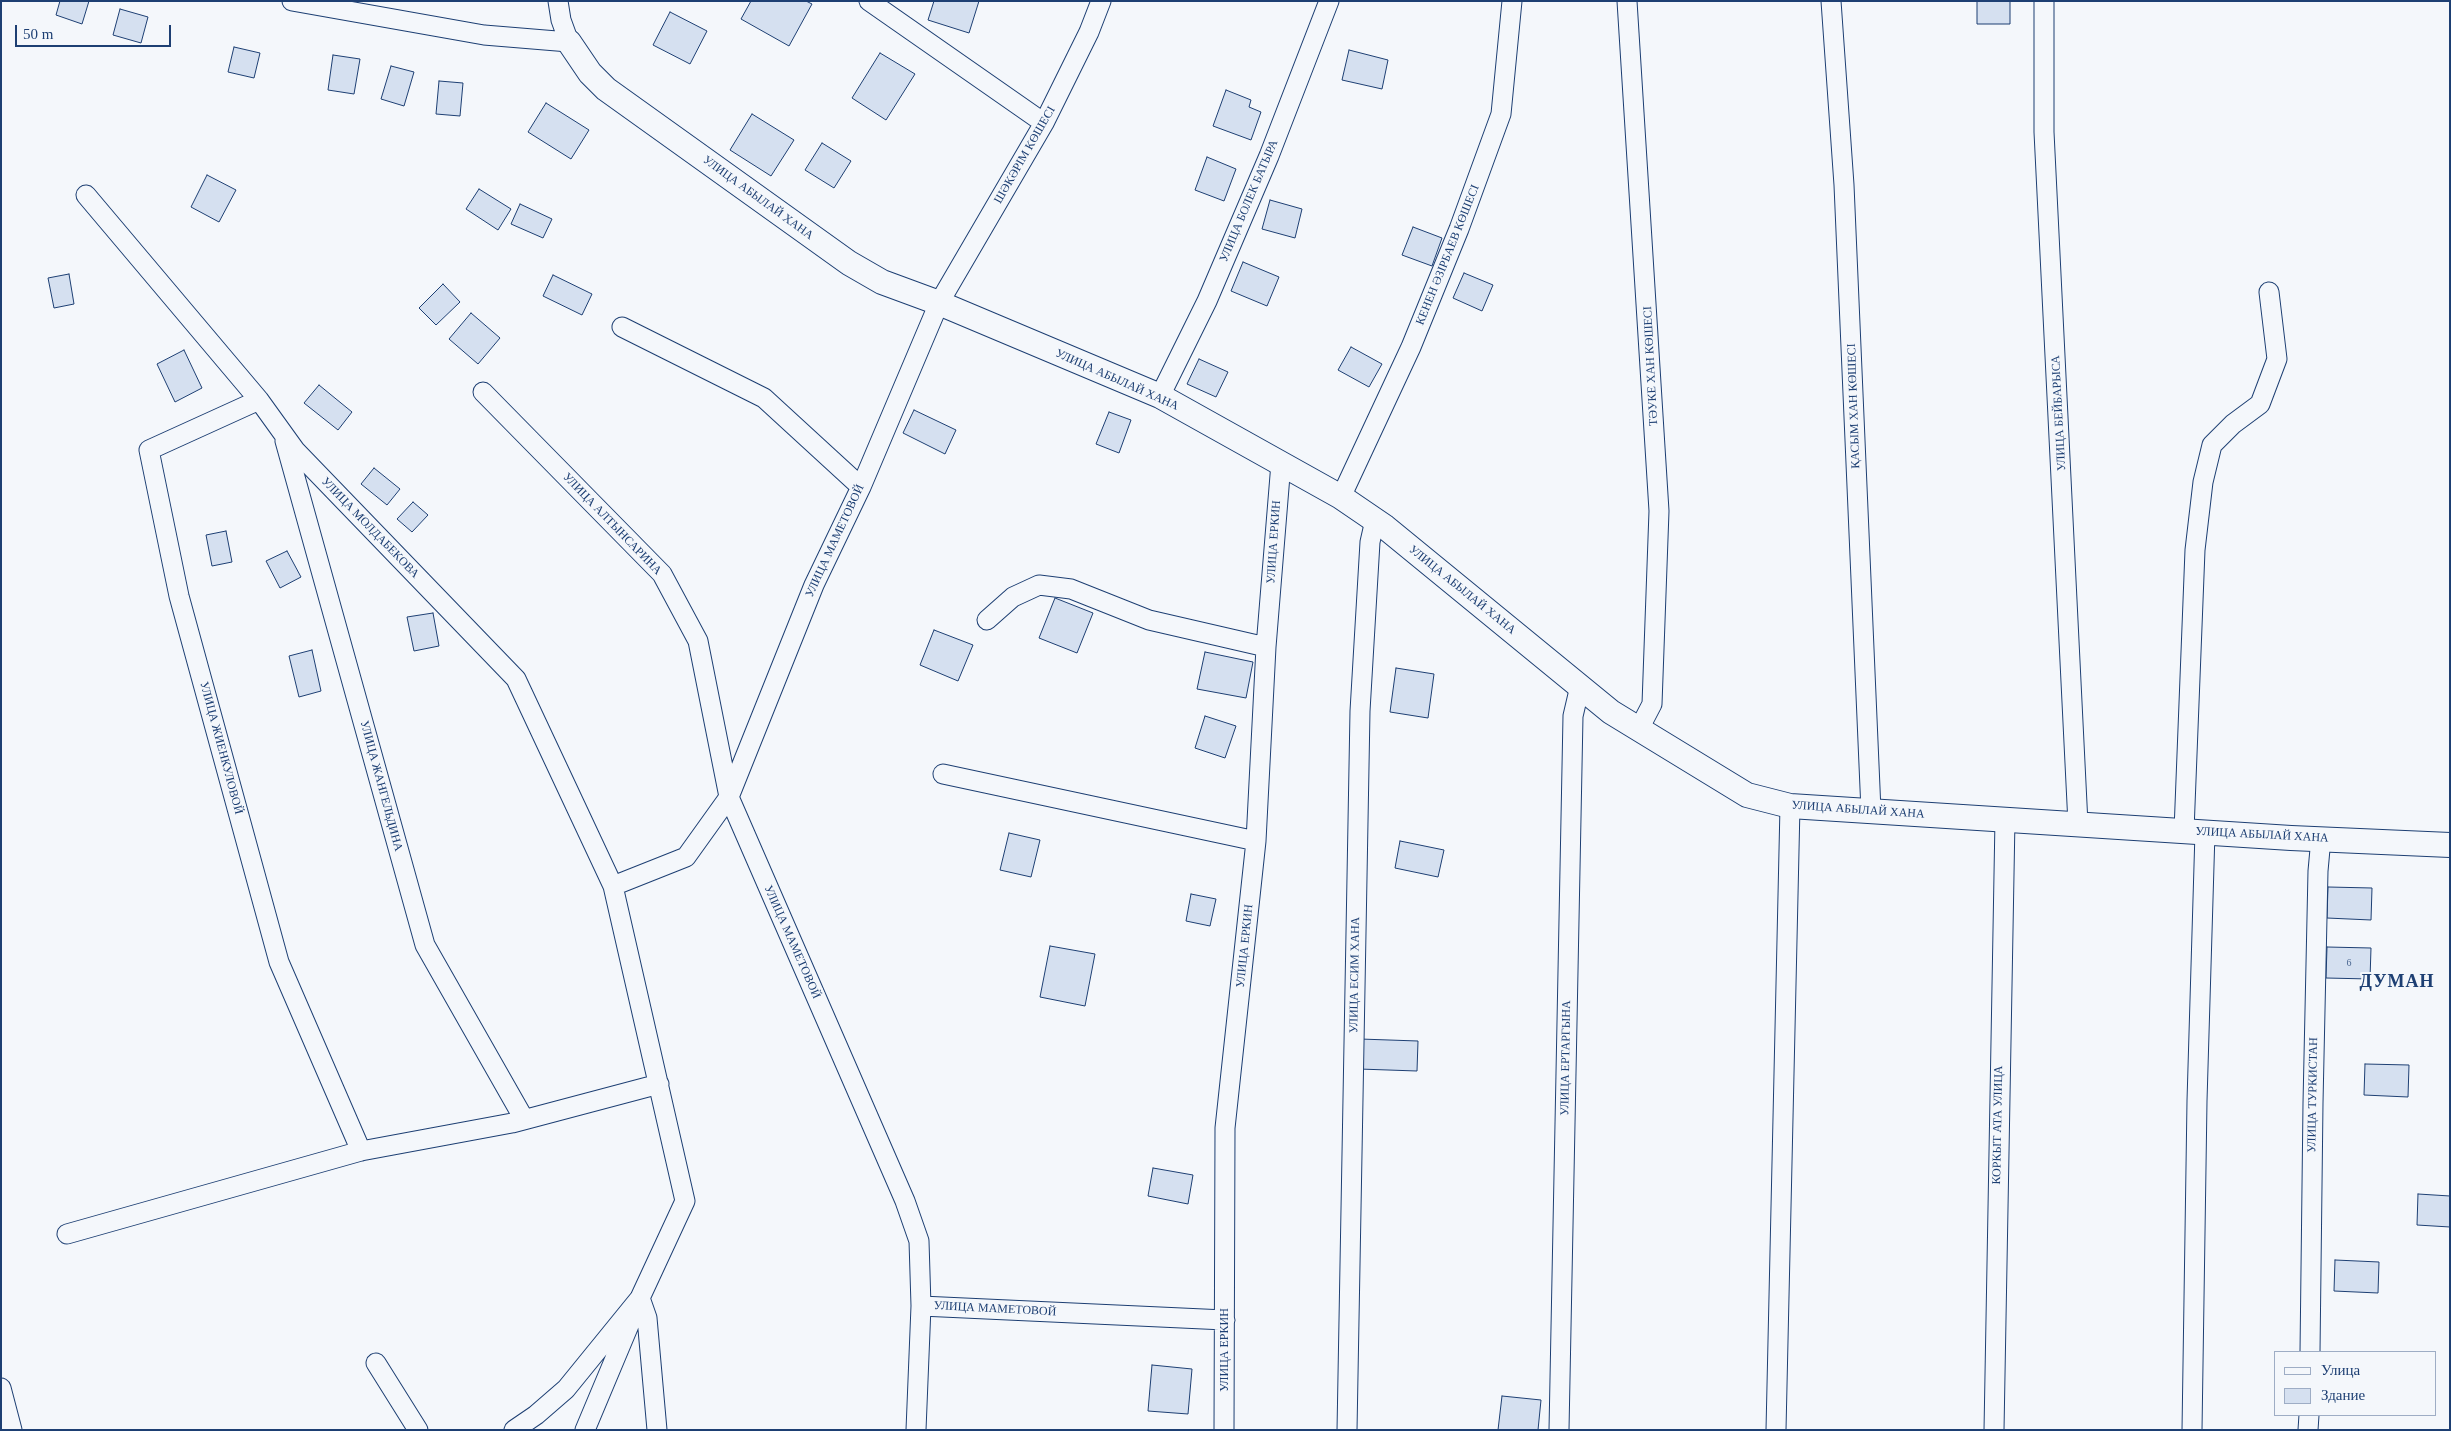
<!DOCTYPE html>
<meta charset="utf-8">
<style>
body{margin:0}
#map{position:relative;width:2451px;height:1431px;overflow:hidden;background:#f4f7fb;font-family:Georgia,serif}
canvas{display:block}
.frame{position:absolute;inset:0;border:2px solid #1d3f73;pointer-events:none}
.legend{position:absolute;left:2274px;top:1351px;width:162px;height:65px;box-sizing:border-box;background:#f4f7fb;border:1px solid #9eadc5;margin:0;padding:6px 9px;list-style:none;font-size:15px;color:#1d3f73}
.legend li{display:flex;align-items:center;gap:10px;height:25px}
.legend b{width:25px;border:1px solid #9eadc5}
.scale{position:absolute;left:15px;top:25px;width:156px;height:22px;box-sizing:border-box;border:2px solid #1d3f73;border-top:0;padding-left:6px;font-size:15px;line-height:18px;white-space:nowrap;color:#1d3f73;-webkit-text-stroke:4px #f4f7fb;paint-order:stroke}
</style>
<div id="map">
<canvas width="2451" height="1431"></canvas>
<div class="frame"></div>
<ul class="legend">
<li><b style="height:6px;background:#f4f7fb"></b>Улица</li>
<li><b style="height:14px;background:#d5e0f0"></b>Здание</li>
</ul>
<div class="scale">50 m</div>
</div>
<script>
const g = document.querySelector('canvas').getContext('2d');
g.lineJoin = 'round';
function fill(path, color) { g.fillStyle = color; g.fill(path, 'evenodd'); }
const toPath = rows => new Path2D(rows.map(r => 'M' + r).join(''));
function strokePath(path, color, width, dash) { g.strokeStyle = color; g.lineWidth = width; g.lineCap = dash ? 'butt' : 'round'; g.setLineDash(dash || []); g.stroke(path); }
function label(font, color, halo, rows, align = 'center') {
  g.font = font + ' Georgia,serif'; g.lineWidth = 4; g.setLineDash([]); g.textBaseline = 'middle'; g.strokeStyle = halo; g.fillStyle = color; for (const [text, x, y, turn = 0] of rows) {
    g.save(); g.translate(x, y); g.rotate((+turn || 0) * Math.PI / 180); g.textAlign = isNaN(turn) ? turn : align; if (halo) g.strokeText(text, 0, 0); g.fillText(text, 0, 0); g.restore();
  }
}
const building = toPath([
 [60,1,89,1,82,24,56,15,60,1],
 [751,1,806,1,812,4,789,46,741,19,751,1],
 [934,1,979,1,969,33,928,20,934,1],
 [1977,1,2010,1,2010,24,1977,24,1977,1],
 [120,9,148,17,141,43,113,35,120,9],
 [670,12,707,31,690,64,653,45,670,12],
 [234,47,260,53,254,78,228,72,234,47],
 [1349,50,1388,60,1382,89,1342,80,1349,50],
 [880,53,915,74,886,120,852,98,880,53],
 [333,55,360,59,354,94,328,90,333,55],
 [391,66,414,72,404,106,381,99,391,66],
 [439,81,463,83,460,116,436,114,439,81],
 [1226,90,1251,100,1249,107,1261,112,1251,140,1213,126,1226,90],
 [546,103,589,130,571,159,528,132,546,103],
 [752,114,794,140,771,176,730,150,752,114],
 [822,143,851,161,834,188,805,170,822,143],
 [1207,157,1236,169,1224,201,1195,190,1207,157],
 [207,175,236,190,219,222,191,207,207,175],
 [479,189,511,209,498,230,466,209,479,189],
 [1270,200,1302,209,1295,238,1262,229,1270,200],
 [520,204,552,219,543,238,511,224,520,204],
 [1413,227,1442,238,1432,266,1402,255,1413,227],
 [1243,262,1279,277,1267,306,1231,291,1243,262],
 [1464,273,1493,285,1482,311,1453,298,1464,273],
 [69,274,74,304,54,308,48,278,69,274],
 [553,275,592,294,582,315,543,296,553,275],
 [443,284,460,302,436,325,419,308,443,284],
 [471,313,500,338,478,364,449,339,471,313],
 [1351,347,1382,364,1369,387,1338,370,1351,347],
 [184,350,202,388,175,402,157,364,184,350],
 [1199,359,1228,372,1216,397,1187,384,1199,359],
 [319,385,352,412,338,430,304,403,319,385],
 [914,410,956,430,945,454,903,433,914,410],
 [1109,412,1131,420,1119,453,1096,444,1109,412],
 [374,468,400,489,387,505,361,484,374,468],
 [413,502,428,515,412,532,397,519,413,502],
 [226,531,232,562,212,566,206,535,226,531],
 [287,551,301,577,280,588,266,561,287,551],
 [1055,598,1093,613,1077,653,1039,638,1055,598],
 [433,613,439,646,414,651,407,617,433,613],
 [934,630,973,645,958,681,920,665,934,630],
 [312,650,321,691,299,697,289,656,312,650],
 [1205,652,1253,662,1246,698,1197,689,1205,652],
 [1396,668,1434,674,1428,718,1390,712,1396,668],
 [1205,716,1236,726,1225,758,1195,748,1205,716],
 [1009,833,1040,840,1031,877,1000,870,1009,833],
 [1400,841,1444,850,1438,877,1395,868,1400,841],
 [2328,887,2372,888,2371,920,2327,918,2328,887],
 [1191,894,1216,899,1210,926,1186,921,1191,894],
 [1050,946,1095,954,1085,1006,1040,997,1050,946],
 [2327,947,2371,948,2370,979,2326,978,2327,947],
 [1360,1039,1418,1041,1417,1071,1359,1069,1360,1039],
 [2365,1064,2409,1065,2408,1097,2364,1095,2365,1064],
 [1153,1168,1193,1175,1188,1204,1148,1196,1153,1168],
 [2418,1194,2450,1196,2450,1227,2417,1225,2418,1194],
 [2335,1260,2379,1262,2378,1293,2334,1291,2335,1260],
 [1152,1365,1192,1369,1188,1414,1148,1411,1152,1365],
 [1502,1396,1541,1400,1538,1430,1498,1430,1502,1396]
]);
fill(building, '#d5e0f0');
strokePath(building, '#1d3f73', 1);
const minor = toPath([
 [292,1,484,35,569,42,561,20,558,1],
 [869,1,1044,123],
 [1101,1,1089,32,1044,123,939,303,861,487,814,585,729,797,905,1201,919,1241,921,1306,1225,1320],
 [1627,1,1659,511,1652,704,1639,729],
 [1831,1,1844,185,1871,811],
 [2044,1,2044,132,2078,824],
 [86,195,259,400,295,450,516,679,613,886],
 [622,327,764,398,861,487],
 [483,392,662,574,698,641,729,797,686,857,613,886,685,1201,640,1298,647,1318,657,1430],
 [1160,396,1207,301,1269,156,1329,1],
 [259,400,149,450,179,596,279,962,361,1151],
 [285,441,425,945,524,1119],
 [1341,497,1411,347,1459,229,1501,114,1512,1],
 [987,620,1013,597,1039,585,1071,589,1149,620,1266,647],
 [943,774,1256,841],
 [2184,831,2195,550,2203,482,2212,445,2233,424,2260,404,2277,359,2269,292],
 [67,1234,361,1151,512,1123,659,1084],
 [2310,1352,2313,1103,2318,871,2321,838],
 [376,1363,418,1430],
 [1,1388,12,1430],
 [514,1430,536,1415,566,1389,640,1298],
 [585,1430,632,1318],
 [916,1430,921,1306],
 [1224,1430,1225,1128,1256,841,1266,647,1281,463],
 [1347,1430,1360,711,1370,542,1375,520],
 [1559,1430,1573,716,1580,686],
 [1776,1430,1790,806],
 [1994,1430,2005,819],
 [2192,1430,2197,1101,2205,832],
 [2308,1430,2309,1415]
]);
const tertiary = toPath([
 [569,42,590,73,606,89,849,263,882,282,939,303,1160,396,1341,497,1385,527,1611,712,1747,795,1790,806,2291,838,2450,845]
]);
strokePath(minor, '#1d3f73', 21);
strokePath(tertiary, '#1d3f73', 26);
strokePath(minor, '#f4f7fb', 19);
strokePath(tertiary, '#f4f7fb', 24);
label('10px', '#4b6792', null, [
 ["6",2349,963]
]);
label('12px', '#1d3f73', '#f4f7fb', [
 ["ШӘКӘРІМ КӨШЕСІ",1025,155,-60],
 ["УЛИЦА АБЫЛАЙ ХАНА",758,198,36],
 ["УЛИЦА БОЛЕК БАТЫРА",1249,201,-67],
 ["КЕНЕН ӘЗІРБАЕВ КӨШЕСІ",1448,255,-68],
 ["ТӘУКЕ ХАН КӨШЕСІ",1651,366,-93],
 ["УЛИЦА АБЫЛАЙ ХАНА",1117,380,24],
 ["ҚАСЫМ ХАН КӨШЕСІ",1854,406,-92],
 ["УЛИЦА БЕЙБАРЫСА",2059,413,-93],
 ["УЛИЦА АЛТЫНСАРИНА",612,524,46],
 ["УЛИЦА МОЛДАБЕКОВА",370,528,46],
 ["УЛИЦА МАМЕТОВОЙ",835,541,-65],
 ["УЛИЦА ЕРКИН",1274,542,-86],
 ["УЛИЦА АБЫЛАЙ ХАНА",1462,590,39],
 ["УЛИЦА ЖИЕНКУЛОВОЙ",221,748,75],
 ["УЛИЦА ЖАНГЕЛЬДИНА",381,786,75],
 ["УЛИЦА АБЫЛАЙ ХАНА",1858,810,4],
 ["УЛИЦА АБЫЛАЙ ХАНА",2262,835,3],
 ["УЛИЦА МАМЕТОВОЙ",792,942,66],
 ["УЛИЦА ЕРКИН",1245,946,-84],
 ["УЛИЦА ЕСИМ ХАНА",1355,975,-89],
 ["УЛИЦА ЕРТАРГЫНА",1566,1058,-89],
 ["УЛИЦА ТУРКИСТАН",2313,1095,-89],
 ["КОРКЫТ АТА УЛИЦА",1998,1125,-89],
 ["УЛИЦА МАМЕТОВОЙ",995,1309,3],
 ["УЛИЦА ЕРКИН",1225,1350,-90]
]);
g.letterSpacing = '1px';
label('bold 18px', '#1d3f73', '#f4f7fb', [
 ["ДУМАН",2397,982]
]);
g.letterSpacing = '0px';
</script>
